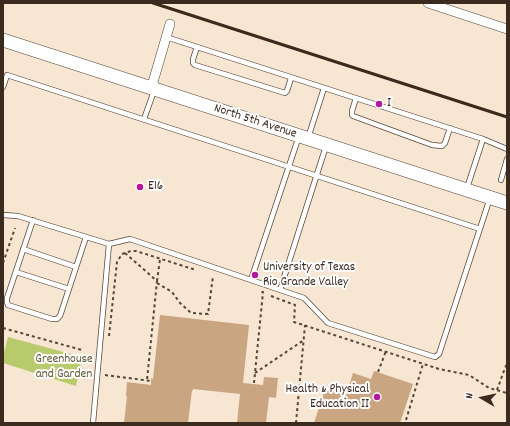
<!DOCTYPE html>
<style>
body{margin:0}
#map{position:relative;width:510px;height:426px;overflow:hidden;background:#f7e6d1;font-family:Dekko,sans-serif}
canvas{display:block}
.frame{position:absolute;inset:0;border:4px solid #3b2a1e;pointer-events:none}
.north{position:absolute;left:462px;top:378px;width:40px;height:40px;-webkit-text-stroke:3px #fff;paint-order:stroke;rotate:279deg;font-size:11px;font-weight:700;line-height:16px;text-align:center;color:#3b2a1e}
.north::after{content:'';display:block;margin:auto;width:14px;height:18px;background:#3b2a1e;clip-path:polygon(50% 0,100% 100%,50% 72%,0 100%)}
</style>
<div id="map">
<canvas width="510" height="426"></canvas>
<div class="frame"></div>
<div class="north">N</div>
</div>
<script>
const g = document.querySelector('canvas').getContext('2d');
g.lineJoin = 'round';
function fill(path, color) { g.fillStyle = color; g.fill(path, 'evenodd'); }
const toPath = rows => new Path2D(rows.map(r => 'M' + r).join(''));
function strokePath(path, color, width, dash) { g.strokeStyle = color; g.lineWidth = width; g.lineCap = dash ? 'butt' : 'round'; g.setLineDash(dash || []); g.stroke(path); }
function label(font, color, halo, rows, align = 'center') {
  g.font = font + ' Dekko,sans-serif'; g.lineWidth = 4; g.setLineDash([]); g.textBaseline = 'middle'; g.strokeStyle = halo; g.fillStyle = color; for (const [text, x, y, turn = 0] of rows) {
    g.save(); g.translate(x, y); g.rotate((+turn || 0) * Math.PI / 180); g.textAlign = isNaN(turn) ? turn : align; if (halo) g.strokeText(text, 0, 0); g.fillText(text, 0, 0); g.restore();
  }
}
fill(toPath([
 [8,337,82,357,76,386,3,363,3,356]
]), '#b9ca6c');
fill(toPath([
 [160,315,249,325,243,383,263,385,264,377,278,378,276,398,269,397,266,423,237,423,240,394,193,389,193,391,192,390,188,423,124,423,127,396,126,396,127,382,151,385,151,378,153,379],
 [374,371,413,384,400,423,314,423,325,389,346,396,353,373,371,379]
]), '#caa582');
const lane = toPath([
 [166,37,483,139,467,188],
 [197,47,193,59,193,63,195,65,285,93,287,91,291,78],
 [3,87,7,75,480,229],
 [356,98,352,111,352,115,353,116,432,145,442,146,445,143,450,128],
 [144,119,154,91],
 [308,138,324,88],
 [483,139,507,149],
 [501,180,507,159],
 [3,215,18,216,109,244,130,239,304,298,328,323,435,357,439,354,490,198],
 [33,220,7,298,7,302,8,305,52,319,57,319,60,316,86,237],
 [23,249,76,267],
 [16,272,69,289],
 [251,280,299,136],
 [280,290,326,146],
 [93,423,109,244]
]);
const street = toPath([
 [428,3,507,29],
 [151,89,170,24]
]);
const secondary = toPath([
 [3,40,507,203]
]);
strokePath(lane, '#574639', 6);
strokePath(street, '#574639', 10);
strokePath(secondary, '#574639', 14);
strokePath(toPath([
 [125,253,157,281,147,380],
 [3,263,15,228],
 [157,281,160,259],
 [157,283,172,292,180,303,191,313,208,314,213,276],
 [271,296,295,305,294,322,439,369,469,375,489,388,507,393],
 [3,328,82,350],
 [109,336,117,262,122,254,131,251,136,251,196,270],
 [378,372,386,351],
 [255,373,304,340],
 [105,375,151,381],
 [254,383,263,292,261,292],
 [497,390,505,368,507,364],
 [406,420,423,364],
 [296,423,305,325]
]), '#574639', 2, [3, 3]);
strokePath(lane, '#fff', 4.5);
strokePath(street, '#fff', 9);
strokePath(secondary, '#fff', 13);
strokePath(toPath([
 [153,3,507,117]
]), '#3b2a1e', 3);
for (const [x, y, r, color] of [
 [379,104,4,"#b5179e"],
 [140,187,4,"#b5179e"],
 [255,275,4,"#b5179e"],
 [377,397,4,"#b5179e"]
]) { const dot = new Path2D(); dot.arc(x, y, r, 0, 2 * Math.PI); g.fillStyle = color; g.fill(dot); strokePath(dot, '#fff', 1.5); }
label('13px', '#3b2a1e', '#fff', [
 ["I",387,104],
 ["E16",148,187],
 ["University of Texas",263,268],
 ["Rio Grande Valley",263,283],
 ["Health & Physical",369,390,"right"],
 ["Education II",369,405,"right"]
], 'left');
label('13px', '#3b2a1e', '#fff', [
 ["North 5th Avenue",255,122,18]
]);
label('13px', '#615a35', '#fff', [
 ["Greenhouse",64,360],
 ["and Garden",64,375]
]);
</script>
